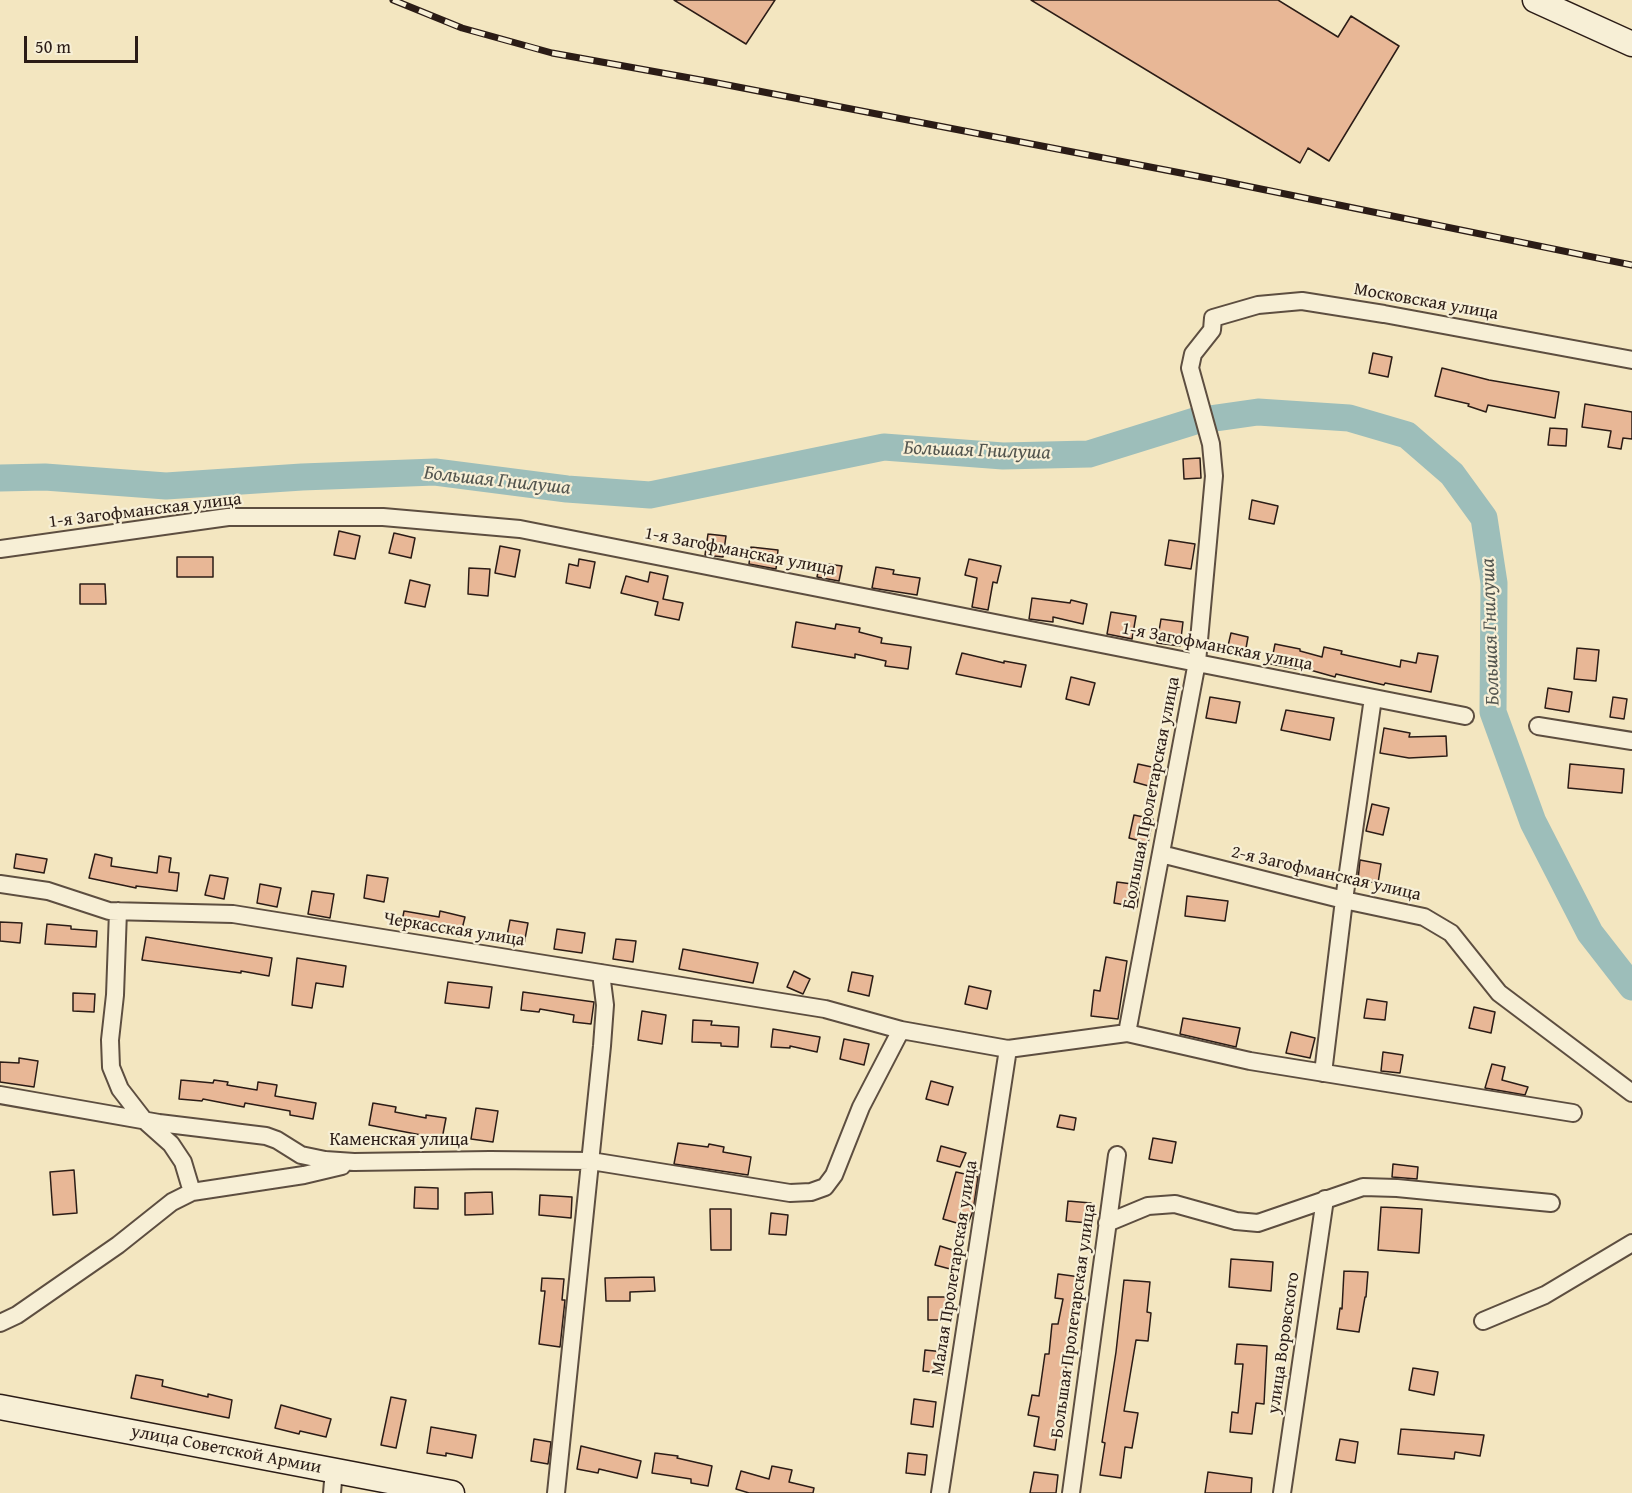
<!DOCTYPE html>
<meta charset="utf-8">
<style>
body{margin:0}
#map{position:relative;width:1632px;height:1493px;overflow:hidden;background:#f3e6c0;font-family:"Gentium Book Plus",serif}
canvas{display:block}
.scale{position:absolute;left:24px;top:36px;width:114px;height:27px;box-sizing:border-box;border:3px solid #2b1c16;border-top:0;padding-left:8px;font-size:18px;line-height:21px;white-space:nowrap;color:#2b1c16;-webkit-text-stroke:4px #f7efd6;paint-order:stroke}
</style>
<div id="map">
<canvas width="1632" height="1493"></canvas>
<div class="scale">50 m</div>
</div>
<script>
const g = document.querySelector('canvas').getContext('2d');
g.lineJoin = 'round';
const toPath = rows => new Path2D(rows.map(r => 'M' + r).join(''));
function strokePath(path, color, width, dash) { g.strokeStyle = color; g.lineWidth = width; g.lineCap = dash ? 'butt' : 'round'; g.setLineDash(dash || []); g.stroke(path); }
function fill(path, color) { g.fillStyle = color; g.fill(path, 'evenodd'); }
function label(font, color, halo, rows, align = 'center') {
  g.font = font + ' "Gentium Book Plus",serif'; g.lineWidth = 4.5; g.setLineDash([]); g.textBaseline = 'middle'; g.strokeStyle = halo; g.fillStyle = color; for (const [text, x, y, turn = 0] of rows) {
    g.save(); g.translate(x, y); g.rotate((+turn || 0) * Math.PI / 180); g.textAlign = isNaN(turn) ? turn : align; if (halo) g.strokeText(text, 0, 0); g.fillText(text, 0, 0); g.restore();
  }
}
strokePath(toPath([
 [0,478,45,477,166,486,302,477,435,472,567,489,650,495,884,447,1003,456,1089,454,1195,421,1258,412,1349,418,1407,435,1452,474,1484,518,1494,583,1493,712,1533,822,1590,933,1632,987]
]), '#9dbeba', 27);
const building = toPath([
 [674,0,775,0,746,44,674,0],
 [1031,0,1278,0,1338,37,1351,16,1399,46,1329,161,1308,148,1300,163,1031,0],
 [1373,353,1392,357,1388,377,1369,373,1373,353],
 [1442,368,1489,380,1559,392,1555,418,1488,405,1486,412,1468,406,1469,404,1435,396,1442,368],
 [1585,404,1632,412,1632,439,1623,438,1621,449,1608,447,1611,431,1582,427,1585,404],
 [1550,428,1567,429,1566,446,1548,445,1550,428],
 [1200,458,1201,478,1184,479,1183,459,1200,458],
 [1252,500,1278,506,1274,524,1249,519,1252,500],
 [339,531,360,536,355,559,334,555,339,531],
 [394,533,415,538,411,558,389,553,394,533],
 [708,534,726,536,723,557,705,555,708,534],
 [1169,540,1195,544,1191,569,1165,565,1169,540],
 [500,546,520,550,515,577,495,573,500,546],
 [751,547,778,550,776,569,749,564,751,547],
 [177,557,213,557,213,577,177,577,177,557],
 [579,559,595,562,590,588,566,583,569,564,578,566,579,559],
 [969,559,1001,566,997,583,993,582,988,610,972,607,977,578,965,575,969,559],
 [820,563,842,566,839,581,817,577,820,563],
 [876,567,894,570,893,574,920,578,917,595,872,588,876,567],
 [469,568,490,569,488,596,468,594,469,568],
 [650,572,668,576,663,599,683,603,679,620,655,615,658,602,621,593,626,576,648,582,650,572],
 [410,580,430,585,425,607,405,603,410,580],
 [80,584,105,584,106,604,80,604,80,584],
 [1032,598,1070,603,1071,600,1087,604,1083,624,1053,617,1053,622,1029,619,1032,598],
 [1111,612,1136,616,1132,639,1107,634,1111,612],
 [1161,619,1183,622,1180,646,1157,643,1161,619],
 [796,622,835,629,836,624,860,628,859,632,882,638,881,643,911,647,908,669,885,666,886,661,855,654,855,658,792,647,796,622],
 [1231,633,1248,637,1245,654,1227,650,1231,633],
 [1275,644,1300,649,1300,651,1322,657,1324,647,1342,651,1341,654,1400,667,1401,660,1416,663,1418,653,1438,656,1431,692,1385,683,1384,685,1336,674,1335,677,1296,666,1296,669,1271,664,1275,644],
 [1577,648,1599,650,1596,681,1574,679,1577,648],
 [962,653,1004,663,1004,661,1026,665,1021,687,956,674,962,653],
 [1071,677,1095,683,1089,705,1066,699,1071,677],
 [1548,688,1572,692,1569,712,1545,708,1548,688],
 [1210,697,1240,702,1236,723,1206,718,1210,697],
 [1613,697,1627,699,1624,719,1610,717,1613,697],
 [1286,710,1334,718,1330,740,1281,730,1286,710],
 [1384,728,1410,733,1409,737,1446,736,1447,756,1409,758,1380,753,1384,728],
 [1138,764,1161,769,1156,788,1134,782,1138,764],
 [1570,764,1624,769,1622,793,1568,788,1570,764],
 [1372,804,1389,808,1383,835,1366,831,1372,804],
 [1134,815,1153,819,1148,843,1129,838,1134,815],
 [16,854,47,859,44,873,14,868,16,854],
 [95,854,112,858,111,866,157,873,159,856,171,858,169,872,179,873,177,891,136,886,136,888,89,878,95,854],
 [1360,860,1381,864,1378,883,1358,880,1360,860],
 [210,875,228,878,224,899,205,895,210,875],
 [367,875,388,878,384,902,364,898,367,875],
 [1117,882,1140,885,1137,907,1114,903,1117,882],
 [260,884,281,888,277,907,257,903,260,884],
 [312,891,334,894,330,918,308,914,312,891],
 [1187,896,1228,901,1225,921,1185,916,1187,896],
 [404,911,439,917,440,911,465,917,460,937,421,927,420,930,401,927,404,911],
 [510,920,528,923,524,944,506,941,510,920],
 [0,922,22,923,20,943,0,941,0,922],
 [47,924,71,926,71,929,97,931,96,947,45,944,47,924],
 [557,929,585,933,582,953,554,949,557,929],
 [146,937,272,958,269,976,241,971,241,973,142,960,146,937],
 [616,939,636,941,633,962,613,959,616,939],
 [683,949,758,963,753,983,679,969,683,949],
 [1106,957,1127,961,1118,1019,1091,1016,1094,990,1100,991,1106,957],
 [297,958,346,966,343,987,316,983,312,1008,292,1005,297,958],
 [794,971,810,979,803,994,787,987,794,971],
 [852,972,873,976,869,996,848,991,852,972],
 [448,982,492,987,489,1008,445,1003,448,982],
 [969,986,991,991,987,1009,965,1004,969,986],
 [523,992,594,1002,591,1024,573,1022,574,1015,540,1009,539,1012,521,1010,523,992],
 [73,993,95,994,94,1012,73,1011,73,993],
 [1367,999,1387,1002,1385,1020,1364,1018,1367,999],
 [1474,1007,1495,1012,1491,1033,1469,1028,1474,1007],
 [642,1011,666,1015,662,1044,638,1040,642,1011],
 [1183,1018,1240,1028,1236,1047,1180,1034,1183,1018],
 [693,1020,712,1021,711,1025,739,1027,738,1047,721,1046,721,1043,692,1042,693,1020],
 [773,1029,820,1037,817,1052,790,1046,790,1048,771,1047,773,1029],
 [1291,1032,1315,1038,1310,1058,1286,1053,1291,1032],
 [844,1039,869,1044,864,1065,840,1059,844,1039],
 [1383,1052,1403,1055,1400,1073,1381,1071,1383,1052],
 [19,1058,38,1061,34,1087,0,1082,0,1062,19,1063,19,1058],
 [1492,1064,1505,1067,1502,1080,1528,1087,1525,1095,1485,1088,1492,1064],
 [181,1080,213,1083,214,1080,228,1082,227,1085,257,1090,258,1082,277,1085,275,1096,316,1103,313,1119,290,1115,290,1111,245,1103,244,1107,203,1099,202,1101,179,1099,181,1080],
 [931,1081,953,1087,948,1105,926,1099,931,1081],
 [373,1103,396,1107,395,1112,426,1118,426,1115,446,1118,442,1139,369,1125,373,1103],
 [476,1108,498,1111,493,1142,471,1139,476,1108],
 [1060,1115,1076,1118,1074,1130,1057,1127,1060,1115],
 [1153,1138,1176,1142,1172,1163,1149,1159,1153,1138],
 [678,1143,708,1147,709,1144,724,1147,723,1152,751,1157,748,1175,674,1164,678,1143],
 [941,1146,966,1153,960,1167,937,1161,941,1146],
 [1393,1164,1418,1167,1417,1179,1392,1177,1393,1164],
 [74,1170,77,1213,53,1215,50,1172,74,1170],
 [956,1172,978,1177,973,1211,967,1226,943,1219,956,1172],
 [415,1187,438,1188,438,1209,414,1208,415,1187],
 [492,1192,493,1214,465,1215,465,1193,492,1192],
 [540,1195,572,1197,571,1218,539,1215,540,1195],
 [1068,1201,1091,1203,1089,1223,1066,1221,1068,1201],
 [1381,1207,1422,1209,1419,1253,1378,1250,1381,1207],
 [710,1209,731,1209,731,1250,711,1250,710,1209],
 [771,1213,788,1215,786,1235,769,1234,771,1213],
 [940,1246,959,1252,954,1270,935,1265,940,1246],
 [1231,1259,1273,1262,1271,1291,1229,1287,1231,1259],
 [1344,1271,1368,1272,1366,1297,1365,1297,1359,1332,1337,1329,1340,1308,1342,1309,1344,1271],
 [1058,1274,1080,1277,1061,1399,1062,1400,1055,1450,1034,1446,1039,1417,1028,1415,1032,1395,1039,1396,1045,1354,1049,1354,1052,1324,1058,1324,1063,1299,1055,1298,1058,1274],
 [654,1277,655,1291,630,1292,630,1301,606,1301,605,1278,654,1277],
 [542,1278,564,1279,562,1300,565,1300,560,1347,539,1344,545,1291,541,1291,542,1278],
 [1124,1280,1150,1282,1147,1312,1151,1313,1148,1341,1136,1340,1124,1411,1138,1413,1132,1448,1125,1447,1121,1478,1100,1475,1105,1443,1102,1442,1116,1352,1124,1280],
 [928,1297,948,1297,949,1320,928,1320,928,1297],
 [1237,1344,1267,1346,1264,1404,1256,1403,1252,1434,1230,1432,1232,1412,1238,1413,1243,1364,1235,1364,1237,1344],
 [925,1350,944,1352,942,1373,923,1371,925,1350],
 [1413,1368,1438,1372,1434,1395,1409,1390,1413,1368],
 [136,1375,163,1380,162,1386,208,1397,208,1394,232,1400,229,1418,131,1398,136,1375],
 [391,1397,406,1400,396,1448,381,1445,391,1397],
 [914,1399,936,1402,933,1427,911,1424,914,1399],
 [281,1405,331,1419,326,1437,300,1431,299,1434,275,1428,281,1405],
 [431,1427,476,1435,472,1458,446,1453,446,1456,427,1453,431,1427],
 [1401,1429,1484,1435,1480,1456,1455,1452,1454,1459,1398,1454,1401,1429],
 [534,1439,551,1442,548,1464,531,1461,534,1439],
 [1340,1439,1358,1442,1355,1463,1336,1460,1340,1439],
 [581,1446,641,1461,637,1478,599,1469,598,1473,577,1469,581,1446],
 [655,1453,678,1456,677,1458,712,1466,708,1486,691,1483,691,1479,652,1473,655,1453],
 [908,1453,927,1455,925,1475,906,1473,908,1453],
 [772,1466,792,1470,789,1482,814,1488,813,1493,749,1493,736,1489,741,1471,769,1479,772,1466],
 [1034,1472,1058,1475,1056,1493,1030,1493,1034,1472],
 [1208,1472,1252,1478,1251,1493,1205,1493,1208,1472]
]);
fill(building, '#e8b796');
strokePath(building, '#2b1c16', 1.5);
const street = toPath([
 [0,549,228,517,383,517,520,529,1465,716],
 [1538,726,1632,741],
 [1161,854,1344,900,1424,917,1451,933,1499,993,1632,1093],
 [0,884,48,891,109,911,233,914,825,1009,901,1030,1008,1049,1127,1033,1250,1061,1573,1113],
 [118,911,115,995,110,1040,111,1067,120,1089,144,1120,171,1144,183,1162,192,1192],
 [1127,1033,1197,662,1214,476,1211,444,1190,368,1193,354,1212,330,1213,318,1258,305,1302,301,1384,314,1632,360],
 [1323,1073,1344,900,1373,698],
 [0,1095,159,1123,266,1136,277,1140,301,1155,325,1160,354,1162,490,1160,591,1161,790,1193,811,1192,825,1187,834,1175,861,1107,901,1030],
 [1107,1223,1148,1206,1175,1204,1236,1221,1258,1223,1363,1187,1397,1188,1551,1203],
 [1483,1321,1545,1295,1632,1243],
 [0,1323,17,1315,118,1245,172,1202,192,1192,304,1175,342,1166],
 [332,1493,334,1470],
 [556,1493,602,1046,605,1005,601,973],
 [940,1493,1008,1049],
 [1071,1493,1117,1155],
 [1282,1493,1325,1199]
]);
const secondary = toPath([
 [1535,0,1632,44],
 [0,1407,452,1493]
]);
strokePath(street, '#5d4e40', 20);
strokePath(secondary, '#2b1c16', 27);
strokePath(street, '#f7efd6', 16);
strokePath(secondary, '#f7efd6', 24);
const rail = toPath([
 [393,0,462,28,552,53,712,82,1217,180,1632,265]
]);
strokePath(rail, '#2b1c16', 7);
strokePath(rail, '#f7efd6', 4.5, [14]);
label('18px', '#2b1c16', '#f7efd6', [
 ["Московская улица",1426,302,10],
 ["1-я Загофманская улица",145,511,-7],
 ["1-я Загофманская улица",740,552,11],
 ["1-я Загофманская улица",1217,647,11],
 ["Большая Пролетарская улица",1152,793,-79],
 ["2-я Загофманская улица",1326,874,13],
 ["Черкасская улица",454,930,9],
 ["Каменская улица",399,1140],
 ["Малая Пролетарская улица",955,1268,-81],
 ["Большая Пролетарская улица",1074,1321,-82],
 ["улица Воровского",1284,1343,-82],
 ["улица Советской Армии",226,1450,11]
]);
label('italic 20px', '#53554f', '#f7efd6', [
 ["Большая Гнилуша",977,451,2],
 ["Большая Гнилуша",497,481,6],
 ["Большая Гнилуша",1491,632,-92]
]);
</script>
